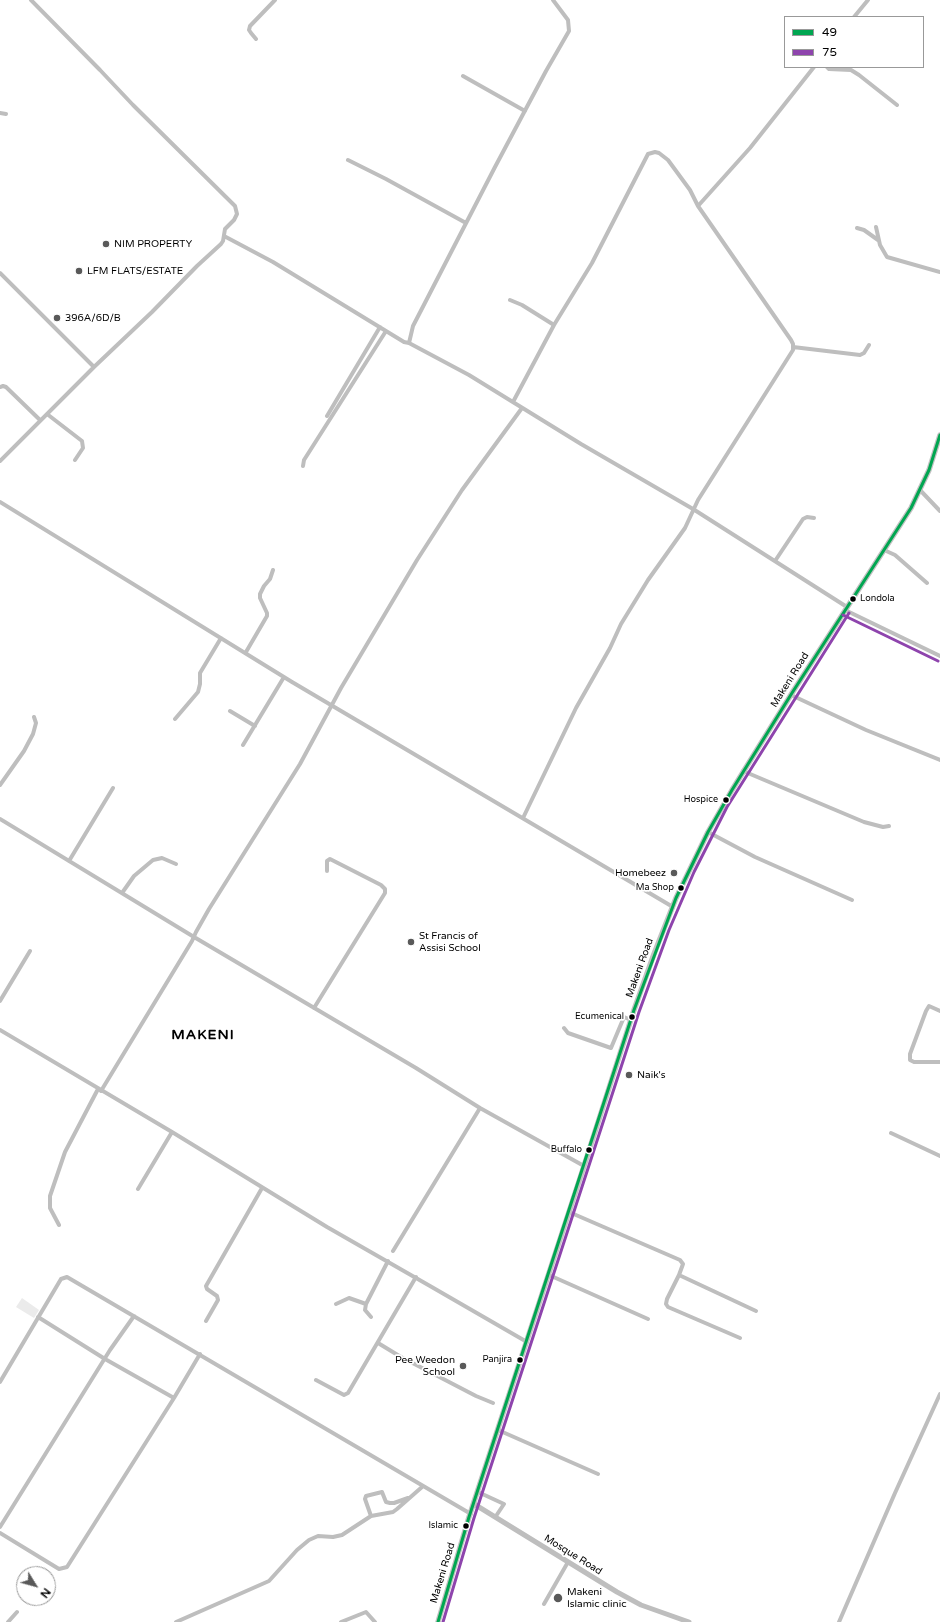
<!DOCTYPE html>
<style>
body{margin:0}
#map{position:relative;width:940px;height:1622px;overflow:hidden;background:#fff;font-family:"Varela Round",sans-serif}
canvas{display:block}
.legend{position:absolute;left:784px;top:16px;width:140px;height:52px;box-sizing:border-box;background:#fff;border:1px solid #999;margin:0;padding:5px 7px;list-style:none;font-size:12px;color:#000}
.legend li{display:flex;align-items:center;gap:8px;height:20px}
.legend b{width:20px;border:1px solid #999}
.north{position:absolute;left:16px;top:1566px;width:40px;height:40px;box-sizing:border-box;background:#fff;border:1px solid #999;border-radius:50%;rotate:127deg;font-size:11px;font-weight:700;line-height:16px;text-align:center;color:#000}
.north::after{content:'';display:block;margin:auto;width:14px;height:18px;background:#595959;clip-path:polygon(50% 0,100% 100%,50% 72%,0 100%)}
</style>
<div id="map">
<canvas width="940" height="1622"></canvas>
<ul class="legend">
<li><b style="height:5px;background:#00a651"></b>49</li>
<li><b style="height:5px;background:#8e44ad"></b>75</li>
</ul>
<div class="north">N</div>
</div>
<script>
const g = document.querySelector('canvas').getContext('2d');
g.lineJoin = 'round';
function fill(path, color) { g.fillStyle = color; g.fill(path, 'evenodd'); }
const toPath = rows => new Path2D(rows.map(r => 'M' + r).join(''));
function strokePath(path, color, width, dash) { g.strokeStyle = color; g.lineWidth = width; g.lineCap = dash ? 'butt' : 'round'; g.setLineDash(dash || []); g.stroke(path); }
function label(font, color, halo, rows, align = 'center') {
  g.font = font + ' "Varela Round",sans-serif'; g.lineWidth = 3.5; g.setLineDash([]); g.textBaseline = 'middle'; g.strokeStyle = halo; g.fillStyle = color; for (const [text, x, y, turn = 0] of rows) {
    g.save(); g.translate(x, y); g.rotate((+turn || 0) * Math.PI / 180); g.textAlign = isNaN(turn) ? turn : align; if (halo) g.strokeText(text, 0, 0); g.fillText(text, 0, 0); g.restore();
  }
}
fill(toPath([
 [22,1298,39,1310,34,1318,16,1307]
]), '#ebebeb');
strokePath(toPath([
 [553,0,568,20,569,31,546,71,495,167,413,326,409,343,469,375,581,444,693,509,847,607],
 [854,17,868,0],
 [256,39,251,33,249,30,250,26,275,0],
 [827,67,829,69,851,70,859,75,897,105],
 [463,76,525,111],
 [0,113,6,114],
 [348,160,386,179,466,223],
 [876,227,880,245,887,257,940,272],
 [857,228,864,230,878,240],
 [224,236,273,262,404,342,409,343],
 [0,273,94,367],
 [510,300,522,305,554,325],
 [793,347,860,355,864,353,869,345],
 [0,387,3,386,6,387,40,420],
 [513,402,554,325,592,263,648,154,655,152,659,153,668,160,690,190,698,206,750,148,814,67],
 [47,414,82,441,83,448,75,460],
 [327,416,380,327],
 [0,461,94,367,152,312,197,266,221,244,223,241,225,229,234,220,237,214,235,206,133,105,100,70,31,0],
 [303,466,304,460,386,331],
 [920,490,940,511],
 [0,502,292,682,673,907],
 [884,550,895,555,927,583],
 [775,561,803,519,807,517,814,518],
 [845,610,940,656],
 [246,652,267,616,267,613,260,598,260,594,264,586,270,579,273,570],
 [791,695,866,730,940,760],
 [230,711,255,726],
 [175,719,198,692,200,684,200,673,221,638],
 [243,745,284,677],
 [743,771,864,822,883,827,889,826],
 [0,785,24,751,33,734,36,723,34,717],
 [523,818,576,708,610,648,621,624,648,580,685,528,698,500,793,350,793,344,791,340,698,206],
 [0,819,194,937,416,1068,480,1108,584,1166],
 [708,832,755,857,852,900],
 [69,861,113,788],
 [122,893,134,876,153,860,162,858,176,864],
 [0,1001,30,951],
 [314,1008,385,893,385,889,381,885,330,859,327,861,327,871],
 [940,1011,929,1006,926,1011,910,1054,910,1060,914,1062,940,1062],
 [564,1028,568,1033,611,1048,624,1017,631,1020],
 [0,1030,172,1132,327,1227,430,1286,527,1342],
 [101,1091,192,941,196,932,209,909,300,764,341,688,417,560,462,490,522,408],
 [891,1133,940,1156],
 [138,1189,172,1132],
 [569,1212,680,1260,683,1264,679,1275,756,1311],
 [59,1225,50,1208,50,1196,65,1152,98,1089],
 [393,1251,480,1108],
 [549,1275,648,1319],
 [679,1275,667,1299,666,1304,668,1307,740,1338],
 [336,1304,349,1298,366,1304],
 [371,1317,365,1310,366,1304,388,1261],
 [206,1321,218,1300,217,1296,207,1289,206,1286,262,1188],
 [378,1343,401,1357,476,1396,493,1403],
 [316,1380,344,1395,348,1393,416,1277],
 [0,1382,61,1279,67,1277,471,1514],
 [174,1398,200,1354],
 [498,1430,598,1474],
 [478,1492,504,1504,496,1516],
 [371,1516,365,1499,366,1496,382,1492,386,1502,390,1503,394,1503,408,1498],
 [0,1527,110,1350,134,1316],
 [0,1533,59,1569,67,1567,174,1398,105,1359,38,1317],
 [544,1604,568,1562],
 [8,1622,17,1612],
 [176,1622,269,1581,297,1550,309,1540,318,1536,333,1537,342,1535,371,1516,393,1512,397,1509,422,1487],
 [341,1622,366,1612,375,1622],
 [839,1622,895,1493,940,1394]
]), '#bebebe', 4);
strokePath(toPath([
 [474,1504,617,1592,641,1605,689,1622]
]), '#bebebe', 5);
strokePath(toPath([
 [438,1622,469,1517,584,1166,634,1010,654,954,676,898,708,832,732,790,792,693,911,508,929,470,940,435]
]), '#c2c2c2', 5.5);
strokePath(toPath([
 [438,1622,469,1517,634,1010,676,898,708,832,732,790,792,693,911,508,929,470,940,435]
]), '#00a651', 3);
strokePath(toPath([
 [843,615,938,661],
 [443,1622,474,1518,639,1012,669,930,694,872,727,807,849,613]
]), '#8e44ad', 3);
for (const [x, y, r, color] of [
 [106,244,4,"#595959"],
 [79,271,4,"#595959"],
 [57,318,4,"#595959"],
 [853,599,3.5,"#000"],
 [726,800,3.5,"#000"],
 [674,873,4,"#595959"],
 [681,888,3.5,"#000"],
 [411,942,4,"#595959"],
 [632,1017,3.5,"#000"],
 [629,1075,4,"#595959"],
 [589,1150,3.5,"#000"],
 [520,1360,3.5,"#000"],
 [463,1366,4,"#595959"],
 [466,1526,3.5,"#000"],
 [558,1598,5,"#595959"]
]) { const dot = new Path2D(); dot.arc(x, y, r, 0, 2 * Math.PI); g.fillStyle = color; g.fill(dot); strokePath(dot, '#fff', 1.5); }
label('9px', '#000', '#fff', [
 ["Londola",860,599,"left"],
 ["Hospice",718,800],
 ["Ma Shop",674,888],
 ["Ecumenical",624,1017],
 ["Buffalo",582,1150],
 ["Panjira",512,1360],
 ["Islamic",458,1526]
], 'right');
label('10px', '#000', '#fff', [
 ["NIM PROPERTY",114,244],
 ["LFM FLATS/ESTATE",87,271],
 ["396A/6D/B",65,318],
 ["Homebeez",666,873,"right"],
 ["St Francis of",419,936],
 ["Assisi School",419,948],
 ["Naik's",637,1075],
 ["Pee Weedon",455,1360,"right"],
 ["School",455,1372,"right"],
 ["Makeni",567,1592],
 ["Islamic clinic",567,1604]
], 'left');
label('10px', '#000', '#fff', [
 ["Makeni Road",790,680,-58],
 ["Makeni Road",640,968,-70],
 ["Mosque Road",573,1555,32],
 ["Makeni Road",443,1573,-73]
]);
g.letterSpacing = '1px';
label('bold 14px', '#000', '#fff', [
 ["MAKENI",203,1035]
]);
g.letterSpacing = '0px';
</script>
